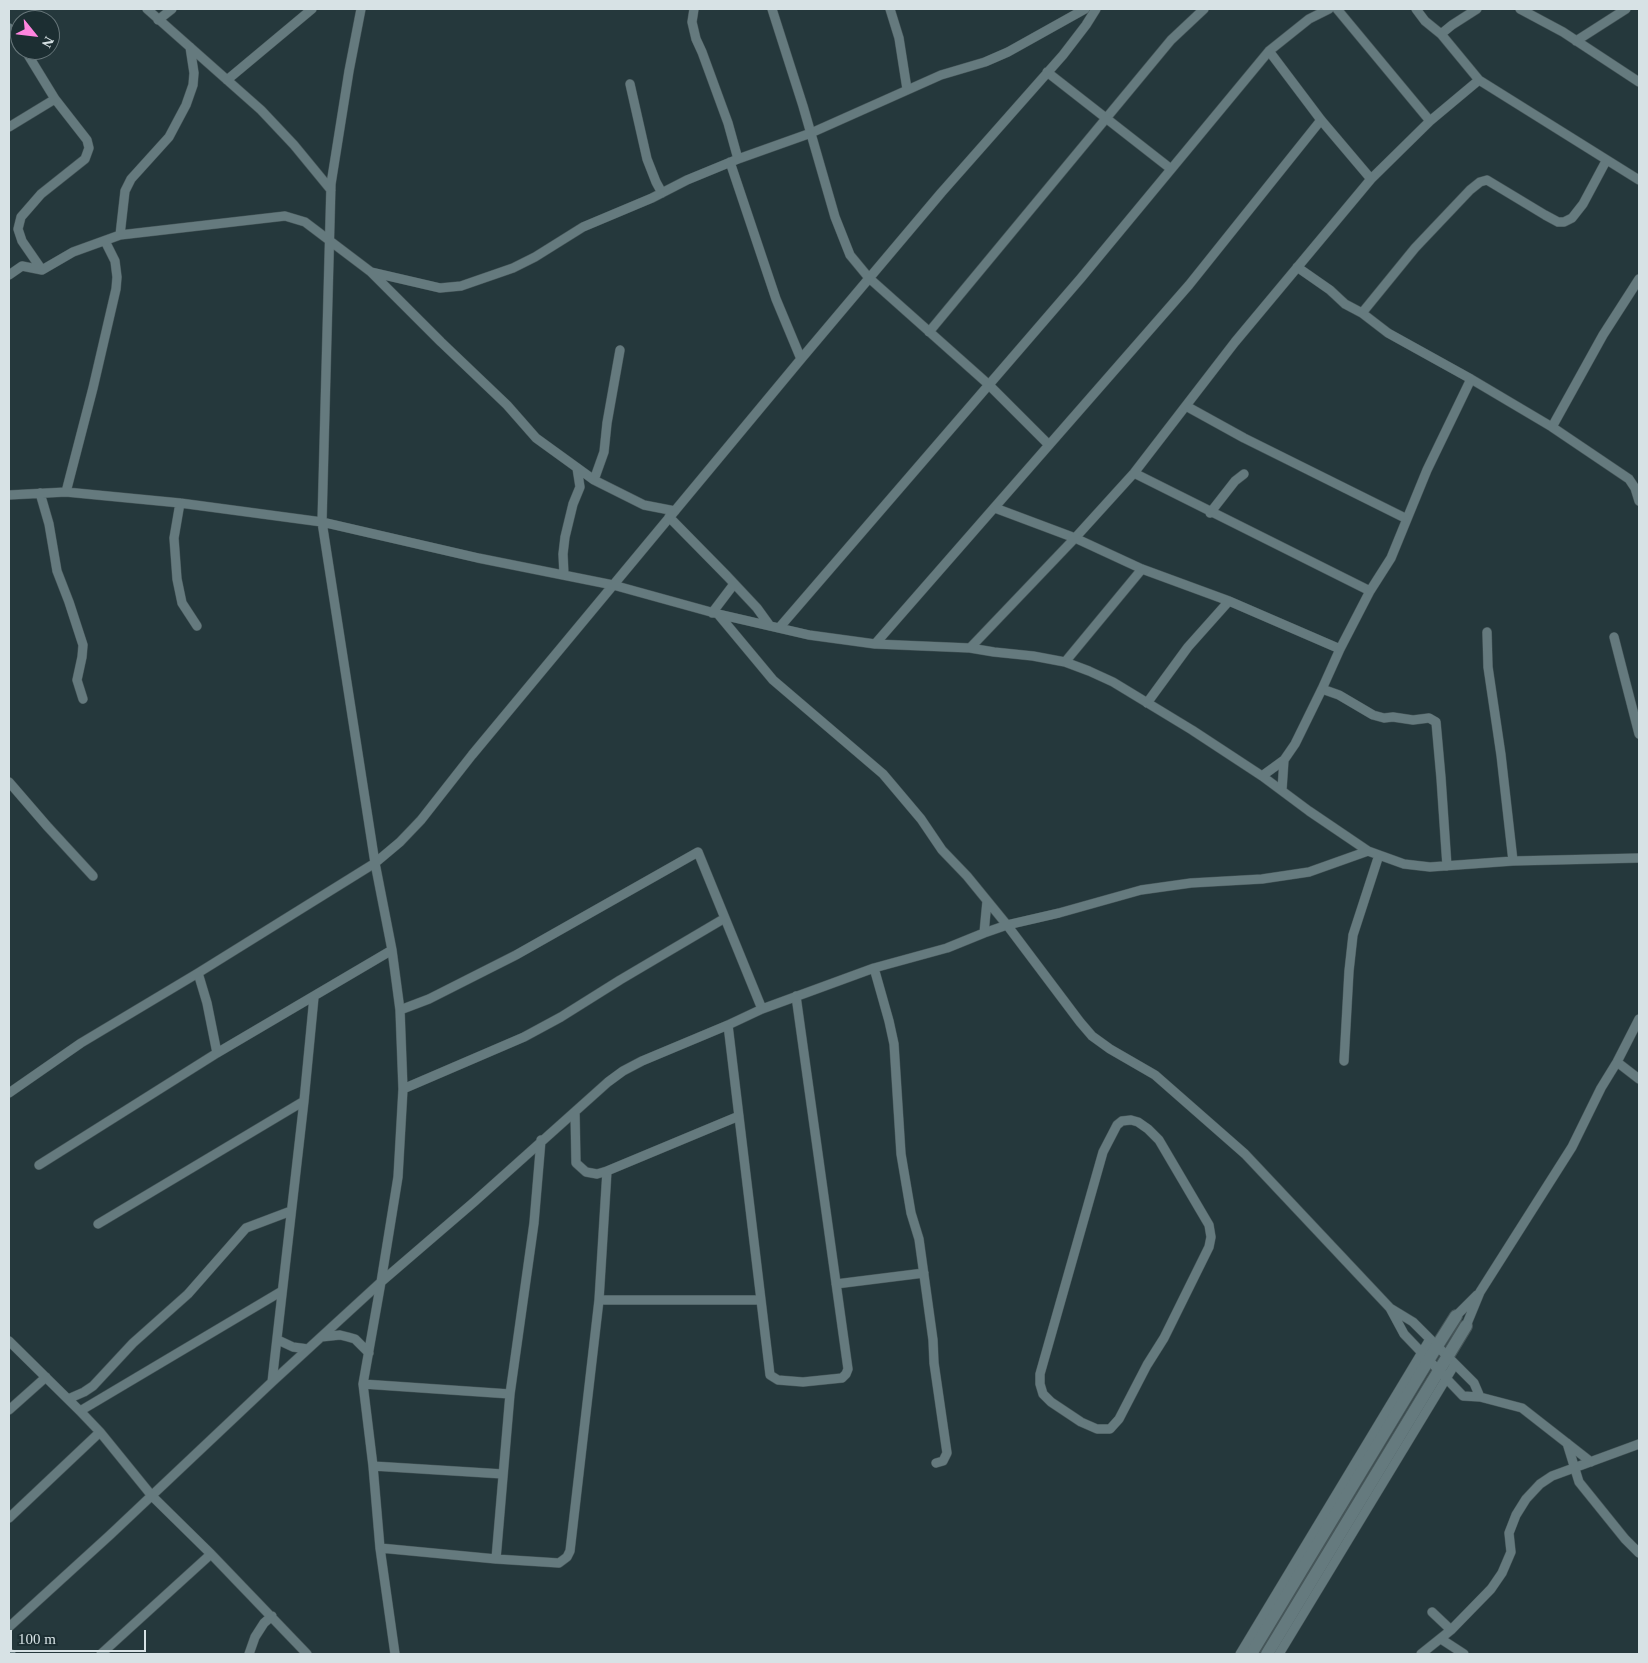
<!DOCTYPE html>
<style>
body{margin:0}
#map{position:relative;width:1648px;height:1663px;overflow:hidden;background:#25383c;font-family:"Times New Roman",serif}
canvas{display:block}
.frame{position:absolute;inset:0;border:10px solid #d7e2e5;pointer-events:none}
.north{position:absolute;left:10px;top:10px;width:50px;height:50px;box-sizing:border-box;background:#1c2e32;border:1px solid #67767a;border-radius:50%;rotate:119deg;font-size:14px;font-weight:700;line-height:20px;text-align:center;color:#d7e2e5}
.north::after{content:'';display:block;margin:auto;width:18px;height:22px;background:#ff85df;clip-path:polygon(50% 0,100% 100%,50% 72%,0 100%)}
.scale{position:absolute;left:10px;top:1630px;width:136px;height:22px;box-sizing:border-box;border:2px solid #d7e2e5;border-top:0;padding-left:6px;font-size:15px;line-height:18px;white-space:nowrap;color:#d7e2e5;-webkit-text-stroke:4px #1c2e32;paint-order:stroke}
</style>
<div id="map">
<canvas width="1648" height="1663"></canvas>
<div class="frame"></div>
<div class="north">N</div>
<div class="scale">100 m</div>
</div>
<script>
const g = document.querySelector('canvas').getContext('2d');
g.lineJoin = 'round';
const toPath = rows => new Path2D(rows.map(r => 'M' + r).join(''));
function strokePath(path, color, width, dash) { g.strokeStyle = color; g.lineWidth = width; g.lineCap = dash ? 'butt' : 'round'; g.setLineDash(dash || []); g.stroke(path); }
const street = toPath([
 [147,9,261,110,294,145,331,190],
 [361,9,349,71,331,184,322,522,375,863,392,950,400,1010,403,1089,398,1177,381,1282,363,1384,373,1466,380,1548,395,1654],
 [694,9,692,22,696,39,702,52,728,123,738,159],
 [772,9,803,106,835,217,850,255,869,278,988,384,1049,445],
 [890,9,899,38,907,89],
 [1337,9,1430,121],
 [1416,9,1425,21,1441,34,1479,80,1639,180],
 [1520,9,1563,32,1639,82],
 [158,20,172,9],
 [9,28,20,43],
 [1441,34,1452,25,1477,9],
 [1576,41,1626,9],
 [25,50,55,99,87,140,89,148,85,159,41,194,21,217,18,229,22,241,42,270],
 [1269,51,1321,120,1371,179],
 [1047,72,1171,169],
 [227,80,312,9],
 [630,84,647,159,656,182,662,193],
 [9,127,55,99],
 [730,162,776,299,801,359],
 [120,235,125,191,131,179,169,137,186,105,193,85,194,73,190,47],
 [1297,267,1330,290,1345,304,1362,313,1388,333,1471,379,1552,427,1603,335,1639,279],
 [371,272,441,342,507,405,536,438,594,480,644,505,675,511],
 [9,275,22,266,42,270,73,252,120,235,285,216,305,222,371,272,440,288,461,286,513,268,535,257,583,227,652,198,687,180,738,159,811,133,941,75,985,62,1008,52,1085,9],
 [1362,313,1415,248,1470,190,1480,182,1487,180,1545,215,1558,222,1564,222,1572,218,1583,204,1606,161],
 [929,332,1171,40,1204,9],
 [1186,406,1244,438,1407,519],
 [1552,427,1629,479,1635,488,1639,501],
 [1134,473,1370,591],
 [594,480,604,452,607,423,620,350],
 [66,492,93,388,116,289,117,277,115,261,105,241],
 [40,493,49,524,57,571,69,602,83,645,82,657,77,680,83,699],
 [9,495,66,492,180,503,322,522,478,558,613,585,718,614,809,635,875,644,970,648,994,652,1033,656,1065,662,1089,671,1113,682,1192,730,1262,776,1309,811,1368,851,1379,855,1404,864,1430,867,1513,861,1639,858],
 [180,503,174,538,177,579,182,603,197,626],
 [995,508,1075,538,1142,569,1229,601,1340,649],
 [1210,513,1235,481,1244,474],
 [669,517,727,576,757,608,770,626],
 [564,575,563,554,565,537,573,504,580,487,577,468],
 [712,613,734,584],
 [718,614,773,680,883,774,921,819,942,850,967,876,1007,925,1080,1022,1092,1036,1110,1049,1155,1075,1245,1154,1390,1308,1404,1334,1463,1396,1480,1397,1522,1408,1591,1462],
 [779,628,1081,278,1269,51,1309,19,1329,9],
 [1487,632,1488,667,1501,755,1513,861],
 [1614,637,1639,734],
 [875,644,1189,285,1321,120],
 [970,648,1075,538,1134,473,1235,342,1371,179,1430,121,1479,80],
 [1065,662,1142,569],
 [1322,689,1339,695,1373,715,1384,718,1393,717,1413,720,1429,718,1436,722,1441,778,1447,866],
 [1147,703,1188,647,1229,601],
 [1262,776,1284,760],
 [9,782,47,826,93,876],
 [1282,790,1284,760,1295,744,1322,689,1340,649,1370,591,1391,558,1427,470,1471,379],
 [984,933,987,901],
 [874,968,889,1021,894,1044,901,1154,911,1213,919,1239,933,1340,934,1363,947,1453,943,1461,936,1463],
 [198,973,207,1003,217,1053],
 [400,1010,429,999,516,955,698,852,762,1009],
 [728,1025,770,1375,778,1380,803,1382,842,1378,846,1374,848,1369,796,996],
 [1344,1061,1349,971,1353,935,1379,855],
 [1617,1062,1639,1079],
 [403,1089,524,1037,561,1017,620,980,725,918],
 [9,1093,81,1043,198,973,375,863,400,842,421,820,472,755,801,359,941,193,1063,55,1086,25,1096,9],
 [575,1112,576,1163,586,1172,597,1174,607,1171,739,1116],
 [1131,1120,1138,1122,1148,1129,1159,1140,1209,1225,1211,1237,1209,1247,1164,1338,1147,1365,1119,1419,1110,1429,1097,1429,1081,1422,1051,1402,1043,1394,1040,1384,1040,1374,1103,1152,1117,1125,1122,1121,1131,1120],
 [39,1165,217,1053,392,950],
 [98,1224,304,1101],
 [836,1284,924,1273],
 [599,1300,760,1300],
 [1390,1308,1413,1322,1474,1383,1480,1397],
 [1456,1316,1477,1295],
 [1466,1326,1480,1292,1572,1147,1601,1088,1617,1062,1639,1019],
 [321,1337,340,1335,348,1337,355,1339,369,1353],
 [278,1340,293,1347,308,1349],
 [9,1341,80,1411,100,1432,152,1496,211,1554,307,1654],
 [272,1382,304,1101,314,997],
 [363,1384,510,1394],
 [68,1399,84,1392,93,1386,133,1343,188,1294,246,1228,291,1211],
 [9,1410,46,1377],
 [80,1411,282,1291],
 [1567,1443,1579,1482,1625,1539,1639,1553],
 [373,1466,503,1474],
 [9,1518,100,1432],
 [380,1548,496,1559,559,1563,567,1557,570,1551,599,1300,607,1171],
 [496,1559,510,1394,534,1223,541,1140],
 [1432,1612,1451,1630],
 [9,1627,110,1535,272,1382,381,1282,474,1202,608,1082,623,1071,642,1061,728,1025,762,1009,874,968,947,948,984,933,1007,925,1059,913,1141,890,1191,883,1262,879,1309,872,1368,851],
 [1441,1639,1464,1654],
 [9,1653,11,1654],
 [101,1654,211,1554],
 [249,1654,255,1637,264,1623,272,1616],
 [1240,1654,1430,1339],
 [1279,1654,1455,1364],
 [1421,1654,1451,1630,1491,1589,1502,1573,1511,1552,1509,1533,1516,1515,1526,1499,1540,1484,1552,1476,1639,1444]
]);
const secondary = toPath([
 [1251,1654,1437,1346,1456,1316],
 [1267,1654,1466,1326]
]);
strokePath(street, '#465659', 10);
strokePath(secondary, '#465659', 14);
strokePath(street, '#657a7e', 9);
strokePath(secondary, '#657a7e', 12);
</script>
